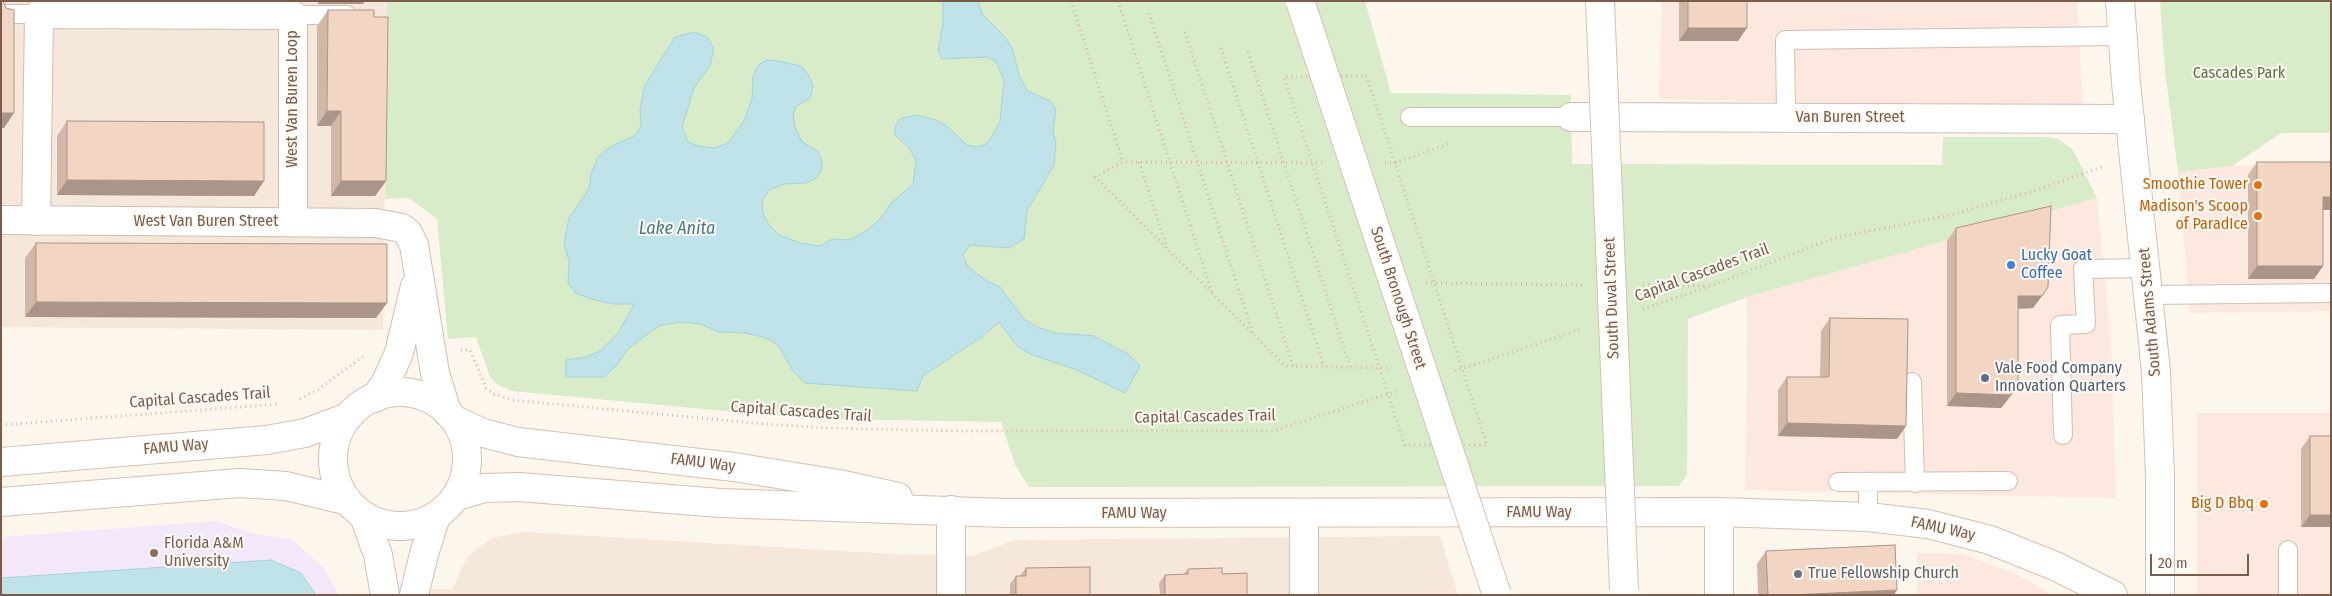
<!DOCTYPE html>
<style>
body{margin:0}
#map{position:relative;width:2332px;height:596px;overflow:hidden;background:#fdf6ec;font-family:"Fira Sans Condensed",sans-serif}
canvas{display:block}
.frame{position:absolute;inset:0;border:2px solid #7a5c4d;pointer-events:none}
.scale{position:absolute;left:2150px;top:554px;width:99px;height:22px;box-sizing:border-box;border:2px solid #7a5c4d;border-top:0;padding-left:6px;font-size:15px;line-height:18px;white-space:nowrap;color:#7a5c4d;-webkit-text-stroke:4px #fffaf3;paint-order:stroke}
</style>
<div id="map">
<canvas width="2332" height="596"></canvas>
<div class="frame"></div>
<div class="scale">20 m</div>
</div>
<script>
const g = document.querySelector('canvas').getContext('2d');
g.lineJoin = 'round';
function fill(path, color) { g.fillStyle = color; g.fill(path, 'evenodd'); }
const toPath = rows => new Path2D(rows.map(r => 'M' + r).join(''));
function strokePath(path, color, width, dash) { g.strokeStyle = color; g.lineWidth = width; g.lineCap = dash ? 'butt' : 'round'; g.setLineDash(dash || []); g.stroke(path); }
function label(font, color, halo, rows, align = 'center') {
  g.font = font + ' "Fira Sans Condensed",sans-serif'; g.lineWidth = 4; g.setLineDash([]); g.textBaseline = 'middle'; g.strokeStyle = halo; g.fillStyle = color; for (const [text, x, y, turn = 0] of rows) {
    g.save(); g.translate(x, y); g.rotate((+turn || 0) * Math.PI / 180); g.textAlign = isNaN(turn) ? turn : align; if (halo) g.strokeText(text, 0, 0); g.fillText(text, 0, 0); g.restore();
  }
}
fill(toPath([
 [1,1,387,1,383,330,1,327],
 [524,532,893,554,973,556,1014,540,1440,536,1458,595,426,595,426,589,453,589,467,557,492,538]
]), '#f5e8da');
fill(toPath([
 [1662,1,2077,1,2083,109,1659,99],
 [2331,164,2331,311,2190,313,2178,172,2232,166],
 [2097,198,2111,341,2116,498,1745,490,1747,297],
 [2197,413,2331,413,2331,595,2197,595],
 [1917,553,1963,554,2018,575,2053,595,1917,595]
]), '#fde8e0');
fill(toPath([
 [216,521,254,534,291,539,324,568,339,595,1,595,1,537]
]), '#f3e8fa');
fill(toPath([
 [387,1,1365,1,1391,93,1571,95,1572,164,1942,165,1943,137,2045,137,2058,139,2073,150,2097,198,1747,297,1688,319,1687,475,1679,486,1029,487,1015,465,1001,422,834,419,767,415,512,391,498,385,490,377,476,337,448,339,437,219,409,198,385,199],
 [2160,1,2331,1,2331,133,2281,133,2232,166,2178,172,2165,70]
]), '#d8ecc9');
const water = toPath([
 [943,1,978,1,982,14,1006,38,1012,48,1020,78,1028,91,1050,101,1056,109,1053,131,1056,143,1054,165,1027,211,1024,239,1009,248,970,245,963,255,968,267,987,281,1000,287,1024,319,1039,328,1057,333,1094,336,1128,354,1140,366,1125,393,1077,370,1030,354,1017,346,999,322,983,336,923,376,917,391,805,383,793,371,778,345,766,338,746,333,719,332,700,324,681,322,661,325,645,336,629,348,616,366,603,377,566,377,566,360,586,357,600,351,619,332,634,304,614,304,591,299,576,293,568,283,569,261,564,243,569,218,589,189,591,174,598,157,610,147,634,136,641,126,640,110,644,87,675,37,694,32,707,37,714,48,710,66,694,88,682,127,688,142,699,146,715,148,728,143,744,121,752,99,753,77,758,65,767,60,778,61,801,66,808,74,813,86,810,99,796,106,793,115,795,127,802,142,818,151,822,162,821,172,815,179,806,183,784,184,769,190,762,201,763,213,769,225,779,235,800,243,820,246,832,239,849,240,866,231,880,219,891,203,913,184,916,161,910,149,895,135,895,126,901,118,916,115,936,120,948,127,967,145,978,147,988,143,994,133,1000,121,1004,80,996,62,988,57,942,59,938,50,943,24,943,1],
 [271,560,301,573,316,595,1,595,1,578,271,560]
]);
fill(water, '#bfe3e8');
strokePath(water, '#a5d3da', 1);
const lane = toPath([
 [1,14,39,14],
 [293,15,347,15],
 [1410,117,1571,117],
 [1786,118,1785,40,2122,36],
 [2149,295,2331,293],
 [1912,382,1915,483],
 [2063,435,2060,325,2086,324,2083,269,2146,268],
 [1838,482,2008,481],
 [1868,482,1868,517],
 [2288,550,2288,595]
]);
const street = toPath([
 [1571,117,2130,119],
 [1,220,375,223,402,228,408,233,414,245,435,373,447,412],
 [36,221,39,14,293,15,293,222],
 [375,398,386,382,399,353,415,286],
 [951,510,951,595],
 [1719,512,1719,595],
 [1304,513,1304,595],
 [364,516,378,555,385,595],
 [414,595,424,554,436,516]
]);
const secondary = toPath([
 [2120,1,2126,83,2156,372,2160,476,2160,595],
 '333 459a67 67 0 1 1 134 0a67 67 0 1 1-134 0Z',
 [455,420,483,433,518,442,734,467,839,484,898,497],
 [1,462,267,440,305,433,348,417],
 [457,496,484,488,519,487,720,503,1006,513,1719,512,1868,517,1928,524,1990,540,2055,566,2113,595],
 [1,502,240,483,286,486,348,501]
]);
strokePath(lane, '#d1beb0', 20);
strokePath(street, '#d1beb0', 30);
strokePath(secondary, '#d6c0b0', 30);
strokePath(toPath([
 [1071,1,1123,162],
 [1118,1,1212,293],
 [1149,13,1253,334],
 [1185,32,1293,366],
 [1221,48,1324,367],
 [1248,52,1350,367],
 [1366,76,1380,117,1487,445,1405,445,1284,77,1366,76],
 [1139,162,1167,248],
 [1322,163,1123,162,1095,177,1285,366,1389,368],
 [1385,163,1395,163,1448,144],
 [1426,283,1582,285],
 [1643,285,1707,286],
 [1643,309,1710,286,1834,238,1951,215,2040,189,2104,166],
 [461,350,470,350,486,388,494,394,512,400,753,423,824,428,964,431,1273,431,1397,391],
 [1455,371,1582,329],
 [300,399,319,389,365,355],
 [1,425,280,404]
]), '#d9b8a5', 3, [1, 4]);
strokePath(lane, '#fff', 18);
strokePath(street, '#fff', 28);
strokePath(secondary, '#fff', 28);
const secondaryBridge = toPath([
 [1300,1,1497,595],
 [1600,1,1624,590]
]);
strokePath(secondaryBridge, '#d6c0b0', 30, []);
strokePath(secondaryBridge, '#fff', 28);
fill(toPath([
 [1679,1,1747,1,1738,41,1679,41],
 [328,10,374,17,386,181,375,196,331,196,331,126,317,126,317,26],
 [67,121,254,196,57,195,57,136],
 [2257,162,2331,210,2323,210,2323,266,2314,279,2248,279,2248,175],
 [1956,228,2048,287,2033,308,2018,309,2009,398,2001,408,1947,406,1947,241],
 [36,243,376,318,25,317,25,258],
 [1830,318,1906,426,1897,439,1778,436,1778,390,1787,377,1820,377,1821,331],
 [2310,436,2331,527,2301,527,2301,449],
 [1766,551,1894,595,1758,595,1757,564],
 [1026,568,1090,595,1010,595,1010,584,1016,576,1020,576],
 [1188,569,1222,574,1247,595,1160,595,1159,583,1165,575,1184,574]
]), '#d1b7a8');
fill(toPath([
 [320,1,365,1,363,4,317,4],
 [1688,28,1747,28,1738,41,1679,41],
 [327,111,341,111,331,126,317,126],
 [1,113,14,113,4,128,1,128],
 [67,180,264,181,254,196,57,195],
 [341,181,386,181,375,196,331,196],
 [2323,197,2331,197,2331,210,2314,210],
 [2257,266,2323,266,2314,279,2248,279],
 [2018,296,2042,296,2033,308,2009,309],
 [36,302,387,303,376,318,25,317],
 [2018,386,2009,398,2001,408,1947,406,1956,393],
 [1787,423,1906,426,1897,439,1778,436],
 [2310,515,2331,515,2331,527,2301,527],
 [1897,590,1894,595,1792,595]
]), '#aa9588');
const building = toPath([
 [1,1,3,1,6,8,14,10,14,113,1,113,1,1],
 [1688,1,1747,1,1747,28,1688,28,1688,1],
 [328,10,374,10,374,17,388,17,386,181,341,181,341,111,327,111,328,10],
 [67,121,264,122,264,181,67,180,67,121],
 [2257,162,2331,162,2331,197,2323,197,2323,266,2257,266,2257,162],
 [2051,206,2048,287,2042,296,2018,296,2018,386,2010,395,1956,393,1956,228,2051,206],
 [36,243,387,244,387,303,36,302,36,243],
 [1830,318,1908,319,1906,426,1787,423,1787,377,1829,377,1830,318],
 [2310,436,2331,436,2331,515,2310,515,2310,436],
 [1895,545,1897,590,1792,595,1768,595,1766,551,1895,545],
 [1090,567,1090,595,1016,595,1016,576,1026,576,1026,568,1090,567],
 [1222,568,1222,574,1247,573,1247,595,1165,595,1165,575,1188,574,1188,569,1222,568]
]);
fill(building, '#f3d5c3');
strokePath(building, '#aa9588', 1);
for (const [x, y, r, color] of [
 [2258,185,5,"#e8710a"],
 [2258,216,5,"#e8710a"],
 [2011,265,5,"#3f7fe0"],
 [1985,378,5,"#5c6f8a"],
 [2264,504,5,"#e8710a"],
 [154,553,5,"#8d6e63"],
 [1798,574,5,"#6b7280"]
]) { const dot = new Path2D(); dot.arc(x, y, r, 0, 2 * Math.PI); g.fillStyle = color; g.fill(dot); strokePath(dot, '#fffaf3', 2); }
label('16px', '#537a41', '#fffaf3', [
 ["Cascades Park",2239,74]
]);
label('16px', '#7a5c4d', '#fffaf3', [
 ["West Van Buren Loop",293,99,-90],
 ["Van Buren Street",1850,118],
 ["West Van Buren Street",206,222],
 ["Capital Cascades Trail",1702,273,-20],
 ["South Bronough Street",1398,298,72],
 ["South Duval Street",1612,298,-92],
 ["South Adams Street",2150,312,-95],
 ["Capital Cascades Trail",200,398,-4],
 ["Capital Cascades Trail",801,412,4],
 ["Capital Cascades Trail",1205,417,-1],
 ["FAMU Way",176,447,-5],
 ["FAMU Way",703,463,7],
 ["FAMU Way",1539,513],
 ["FAMU Way",1134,514],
 ["FAMU Way",1943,529,12]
]);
label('16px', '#c56008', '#fffaf3', [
 ["Smoothie Tower",2248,185],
 ["Madison's Scoop",2248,207],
 ["of ParadIce",2248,225],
 ["Big D Bbq",2254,504]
], 'right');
label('16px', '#366cbe', '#fffaf3', [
 ["Lucky Goat",2021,256],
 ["Coffee",2021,274]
], 'left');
label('16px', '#4e5e75', '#fffaf3', [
 ["Vale Food Company",1995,369],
 ["Innovation Quarters",1995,387]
], 'left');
label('16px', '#785e54', '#fffaf3', [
 ["Florida A&M",164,544],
 ["University",164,562]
], 'left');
label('16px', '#5b616d', '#fffaf3', [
 ["True Fellowship Church",1808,574]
], 'left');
label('italic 18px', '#437c86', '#fffaf3', [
 ["Lake Anita",677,229]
]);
</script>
